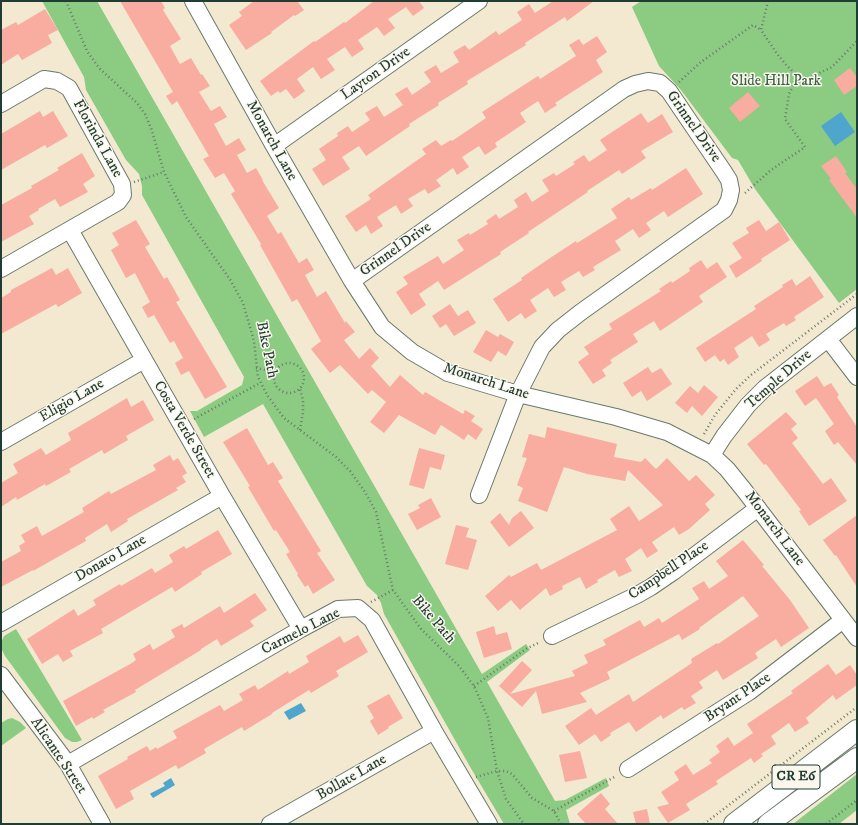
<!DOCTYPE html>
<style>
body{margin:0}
#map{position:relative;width:858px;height:825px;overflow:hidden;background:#f2e9d0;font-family:"IM FELL DW Pica",serif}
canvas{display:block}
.frame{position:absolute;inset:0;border:2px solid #1f3d34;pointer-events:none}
</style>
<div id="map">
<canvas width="858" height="825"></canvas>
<div class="frame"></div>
</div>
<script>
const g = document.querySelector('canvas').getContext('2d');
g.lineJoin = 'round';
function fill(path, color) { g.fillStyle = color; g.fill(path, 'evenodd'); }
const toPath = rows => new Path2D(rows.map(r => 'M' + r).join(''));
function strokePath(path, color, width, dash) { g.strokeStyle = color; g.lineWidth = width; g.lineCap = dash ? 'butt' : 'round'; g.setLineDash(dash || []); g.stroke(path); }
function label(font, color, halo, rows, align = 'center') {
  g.font = font + ' "IM FELL DW Pica",serif'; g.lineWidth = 3; g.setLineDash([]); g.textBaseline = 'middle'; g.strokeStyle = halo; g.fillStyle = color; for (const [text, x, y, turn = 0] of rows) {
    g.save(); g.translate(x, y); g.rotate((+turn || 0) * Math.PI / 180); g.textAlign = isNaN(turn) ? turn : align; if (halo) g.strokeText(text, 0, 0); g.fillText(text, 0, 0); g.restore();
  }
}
fill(toPath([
 [42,1,97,1,482,674,526,644,530,650,487,682,555,801,565,800,606,778,609,786,566,810,570,824,504,824,469,765,384,614,381,603,377,595,367,586,263,404,204,437,190,411,197,411,242,385,244,377,142,195,142,186,139,174,126,160,86,90,84,77],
 [641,1,857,1,857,289,839,303,755,189,738,160,732,158,681,90,659,66,632,7],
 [16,629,49,684,82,740,77,742,72,742,65,738,5,656,2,650,1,643,4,636],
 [12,718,20,722,26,728,1,746,1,723,8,719],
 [857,774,857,810,839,824,793,824]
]), '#8bcb82');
fill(toPath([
 [841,112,855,132,835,146,821,126],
 [301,703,306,711,289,720,284,712],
 [171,778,175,785,153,798,150,794,151,793,165,786,163,783]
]), '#4fa6cc');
fill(toPath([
 [120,1,161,1,165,8,163,10,181,39,170,46,180,64,191,58,201,75,202,74,210,86,199,92,211,111,220,106,227,117,214,124,226,146,239,138,246,150,237,155,247,173,256,168,263,180,262,180,279,208,267,216,278,234,281,232,299,263,307,258,314,270,305,275,317,297,326,291,345,323,346,321,355,332,344,340,359,359,370,348,379,358,371,366,390,387,400,375,423,395,425,392,463,414,465,410,475,416,471,421,483,429,476,440,468,434,464,440,441,425,435,435,399,415,384,433,370,422,386,402,372,390,368,394,340,365,330,373,311,349,321,341,297,299,292,302,260,245,261,244,231,194,235,191,224,173,215,178,203,159,209,156,177,101,172,105,166,96,173,92],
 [254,1,297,1,304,10,295,16,294,15,271,32,272,33,246,50,229,25,242,16,239,12],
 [374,1,419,1,424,8,413,16,406,7,388,19,395,28,384,36,377,27,358,40,364,49,352,57,345,47,327,59,335,70,321,79,313,67,297,79,305,91,294,99,286,89,280,93,278,91,271,96,260,81,314,41,315,42,344,22,345,23],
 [553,1,594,1,567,21,565,17,525,43,526,45,467,81,468,84,438,103,439,105,409,124,410,126,366,156,359,146,342,157,350,169,323,186,312,169,326,160,319,149,338,136,337,133,348,126,352,132,370,120,365,113,377,106,384,117,403,105,395,94,407,87,412,95,431,82,424,72,436,65,441,73,459,62,453,52,465,45,469,50,496,31,499,35,522,20,517,12,529,4,535,13],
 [45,9,58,30,48,35,52,43,22,60,18,54,1,65,1,30,16,22,18,25],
 [597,36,607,52,596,60,603,72,555,103,557,105,545,113,538,101,520,113,526,122,495,143,497,147,485,155,479,146,462,157,469,167,457,175,453,168,436,180,441,186,428,194,425,189,408,199,413,206,401,214,396,205,377,217,383,226,371,234,366,225,356,232,345,216,371,199,368,195,426,154,422,149,436,140,441,146,451,140,452,141,486,118,482,112,538,76,540,79,576,56,569,45,579,39,583,45],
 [850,68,857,77,857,86,844,95,834,80],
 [748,92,760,106,740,122,729,108],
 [40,111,43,117,53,111,68,136,47,148,45,145,1,170,1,134],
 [641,113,648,123,662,114,673,132,641,151,646,158,622,174,619,170,587,191,588,192,528,232,529,233,500,252,501,254,444,290,438,281,419,294,426,305,411,315,396,292,408,284,403,277,438,256,443,264,464,250,457,240,469,233,470,235,488,224,486,221,496,214,499,219,518,207,514,200,526,192,532,202,549,191,542,180,554,173,556,176,575,164,573,162,584,155,589,162,607,150,600,140],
 [82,153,95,176,83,184,88,192,60,207,55,199,38,209,39,210,29,216,34,224,1,242,1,205,32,188,31,186,59,170,57,168],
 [836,156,847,172,845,173,857,189,857,218,829,180,831,179,821,166],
 [686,168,703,194,668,217,664,211,646,223,651,230,639,238,633,229,615,241,621,250,593,267,595,270,583,277,579,271,561,282,566,290,554,297,548,288,530,300,537,311,525,319,521,313,508,322,493,299,522,280,521,278,550,258,576,241,577,243,617,218,611,209,629,197,631,200,651,188,652,190],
 [136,220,150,244,145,247,164,279,167,277,180,300,176,302,227,387,205,399,189,371,181,375,175,363,183,358,174,341,170,343,154,315,148,318,142,307,150,302,135,273,126,278,111,250,119,245,112,233],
 [759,220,766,231,779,222,790,240,761,259,762,261,736,278,729,266,742,258,732,243,749,233,746,228],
 [701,260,707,269,717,262,727,277,699,296,703,302,660,331,654,321,633,334,638,342,610,360,612,363,602,370,606,376,593,384,578,362,589,354,584,347,612,329,609,324,661,291,659,289,671,281,672,283,690,271,689,268],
 [52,268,56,275,68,268,82,293,58,307,56,304,1,334,1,298,11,292,11,290],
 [810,276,824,297,794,317,796,320,786,326,784,323,766,334,770,340,759,347,752,336,734,348,739,357,728,365,724,359,720,362,715,355,705,362,696,348,756,309,754,306,783,287,782,285,792,279,796,286],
 [450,304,458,316,468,310,476,323,454,336,446,324,440,328,432,316],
 [486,330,498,337,500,334,514,342,506,356,498,351,491,362,473,352],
 [648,367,652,373,661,368,672,384,647,401,641,391,632,397,623,383],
 [817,376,824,387,831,383,839,395,837,397,857,427,857,465,838,442,834,445,825,431,834,424,816,398,805,406,795,391],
 [704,385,718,397,702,416,692,406,687,413,675,403,690,386,698,393],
 [127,398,131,407,143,400,154,420,126,436,128,440,104,454,102,450,69,469,71,472,46,486,45,484,17,500,16,497,1,507,1,483,18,473,13,464,41,448,46,455,71,440,68,433],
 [786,412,797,424,791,429,798,438,792,443,823,484,831,478,847,501,809,526,799,511,801,510,766,464,764,465,747,444],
 [547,427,617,444,614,457,641,462,645,458,656,469,667,458,689,481,696,475,715,495,705,504,710,510,689,529,679,535,674,527,652,542,658,551,647,558,641,548,625,559,632,571,619,577,615,570,597,580,598,582,586,589,580,577,562,586,563,589,550,596,546,588,520,610,511,600,498,611,485,596,509,575,511,577,537,563,541,570,617,530,610,519,629,506,639,521,663,505,628,470,625,481,587,474,564,467,547,512,518,501,523,488,517,485,527,458,522,457,529,434,545,438],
 [247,428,268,465,273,462,283,478,278,481,321,551,317,553,335,580,313,594,308,585,305,587,297,575,298,574,286,554,290,552,276,530,274,531,248,487,250,486,223,442],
 [419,448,445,455,441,470,430,467,424,489,409,485],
 [170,455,173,461,178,458,187,473,182,476,186,482,176,488,178,490,127,519,128,521,111,532,107,524,85,538,86,541,33,571,33,570,1,587,1,562,21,551,19,546,25,542,21,535,37,526,42,536,84,512,82,508,109,491,111,494,156,470,153,465],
 [431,498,441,517,417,530,408,514,420,508,418,505],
 [521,511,534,528,509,547,490,522,500,513,509,525,512,518],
 [857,515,857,587,836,555,835,556,823,540],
 [456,525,469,528,466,537,477,540,468,570,445,564],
 [218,530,232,554,201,572,202,574,175,592,172,587,101,629,103,633,70,651,73,656,63,662,58,654,42,664,27,639,74,609,78,616,96,605,93,600,120,584,121,586,152,568,155,573,173,562,169,555,184,546,186,549],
 [743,540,764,565,762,566,790,600,809,628,781,647,776,639,755,653,758,658,723,680,717,670,699,682,703,688,691,696,696,703,684,710,682,707,663,719,661,715,636,732,629,722,610,733,611,735,601,742,595,734,579,745,565,726,591,708,596,715,629,694,633,702,692,663,691,659,717,643,718,644,759,616,743,596,699,628,700,629,682,640,679,634,607,672,610,679,580,693,587,702,542,714,536,691,522,707,499,686,522,661,532,670,510,694,575,676,572,671,588,663,584,655,606,645,603,640,640,620,644,627,659,618,662,623,699,599,692,588,704,581,709,589,728,576,716,561],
 [255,593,267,610,250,621,254,626,221,646,217,639,201,649,201,650,135,690,136,692,103,710,105,712,93,719,92,717,76,726,63,701,132,663,136,660,133,654,150,644,153,650,175,637,171,630,182,624,184,628,220,606,224,613],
 [494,626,496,635,507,632,512,649,484,658,476,632],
 [358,635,368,652,336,671,339,676,311,693,309,690,272,713,272,714,244,731,242,727,204,749,206,753,178,769,176,765,130,791,134,799,116,809,98,776,128,759,127,757,147,746,150,751,156,747,157,749,177,738,173,731,220,705,224,711,243,700,239,694,255,685,258,690,288,671,289,674,309,662,306,656,340,636,344,643],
 [828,664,836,675,850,665,857,675,857,685,836,700,833,695,806,718,809,723,795,732,789,723,771,736,776,744,761,754,763,756,754,763,751,758,716,781,718,784,686,804,690,810,668,823,657,807,669,804,661,792,679,780,674,772,686,764,693,775,712,763,709,760,720,752,716,746,728,737,734,746,753,733,747,724,793,693,791,691],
 [389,694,403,718,388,727,389,728,378,735,370,721,374,718,367,706],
 [580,751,587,778,565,782,559,755],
 [601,793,610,804,605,809,618,824,586,824,577,814],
 [647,809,650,824,636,824,633,812]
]), '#f9aca0');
const minor = toPath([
 [193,1,274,146,352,281,382,327,412,352,448,373,518,394,616,417,667,432,712,455,727,469,744,490,857,638],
 [1,104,44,79,57,81,69,88,122,184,123,195,118,202,1,269],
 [274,146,479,1],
 [70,230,222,496,301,629],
 [352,281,624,89,635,84,648,81,660,83,669,91,724,172,729,180,731,190,729,200,724,210,581,312,558,330,542,347,518,394,479,495],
 [828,339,857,377],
 [1,442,144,360],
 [712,455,724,436,748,405,765,388,857,316],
 [1,623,222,496],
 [552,636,637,595,651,587,673,572,758,508],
 [1,675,68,764,102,824],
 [68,764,301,629,338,609,358,608,372,620,434,731,489,824],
 [628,769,749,692,843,620],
 [270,824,434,731]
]);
const major = toPath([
 [734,824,857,730],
 [768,824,857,758]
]);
strokePath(minor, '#69796b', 18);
strokePath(major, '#69796b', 22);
strokePath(toPath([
 [66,1,87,51,99,68,137,103,145,114,151,128,164,172,186,217,231,281,243,303,254,341,258,377,267,395,284,418,336,457,350,471,365,492,376,512,393,590,421,629,459,666,474,686,488,718,497,771,506,799,524,824],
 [768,1,761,30,778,55,787,66,798,76,809,78,832,67,857,41],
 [679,82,701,62,753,25,761,30],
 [134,182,164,172],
 [745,193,771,170,805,147,785,119,789,94,798,76],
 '274 378a15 15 0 1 1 30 0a15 15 0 1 1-30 0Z',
 [256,368,275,372],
 [194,419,260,383],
 [300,430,303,412,303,400,300,389],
 [704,434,715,415,736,389,751,375,857,294],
 [371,602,393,590],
 [474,686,526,649,540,642],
 [476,777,497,771,506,771,512,774,532,798,554,811,561,824],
 [554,811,616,776],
 [704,824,857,707],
 [826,824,857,800]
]), '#69796b', 2.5, [1, 3]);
strokePath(minor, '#fff', 16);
strokePath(major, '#fff', 20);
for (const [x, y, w] of [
 [796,777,48]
]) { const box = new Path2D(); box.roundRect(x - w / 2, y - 12, w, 24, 3); g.fillStyle = '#fbf7ec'; g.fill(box); strokePath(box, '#1f3d34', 1); }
label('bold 14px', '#1f3d34', null, [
 ["CR E6",796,777]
]);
label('15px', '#1f3d34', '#fbf7ec', [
 ["Layton Drive",376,74,-35],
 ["Grinnel Drive",693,127,55],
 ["Florinda Lane",97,139,61],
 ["Monarch Lane",271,141,61],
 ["Grinnel Drive",396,250,-35],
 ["Bike Path",266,350,78],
 ["Temple Drive",779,380,-41],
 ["Monarch Lane",486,382,18],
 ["Eligio Lane",72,401,-30],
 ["Costa Verde Street",184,430,60],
 ["Monarch Lane",774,529,53],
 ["Donato Lane",111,559,-30],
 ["Campbell Place",669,571,-34],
 ["Bike Path",433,620,49],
 ["Carmelo Lane",301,632,-27],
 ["Bryant Place",738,698,-34],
 ["Alicante Street",58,756,56],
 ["Bollate Lane",352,778,-30]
]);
label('15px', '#3a6048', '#fbf7ec', [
 ["Slide Hill Park",776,82]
]);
</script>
